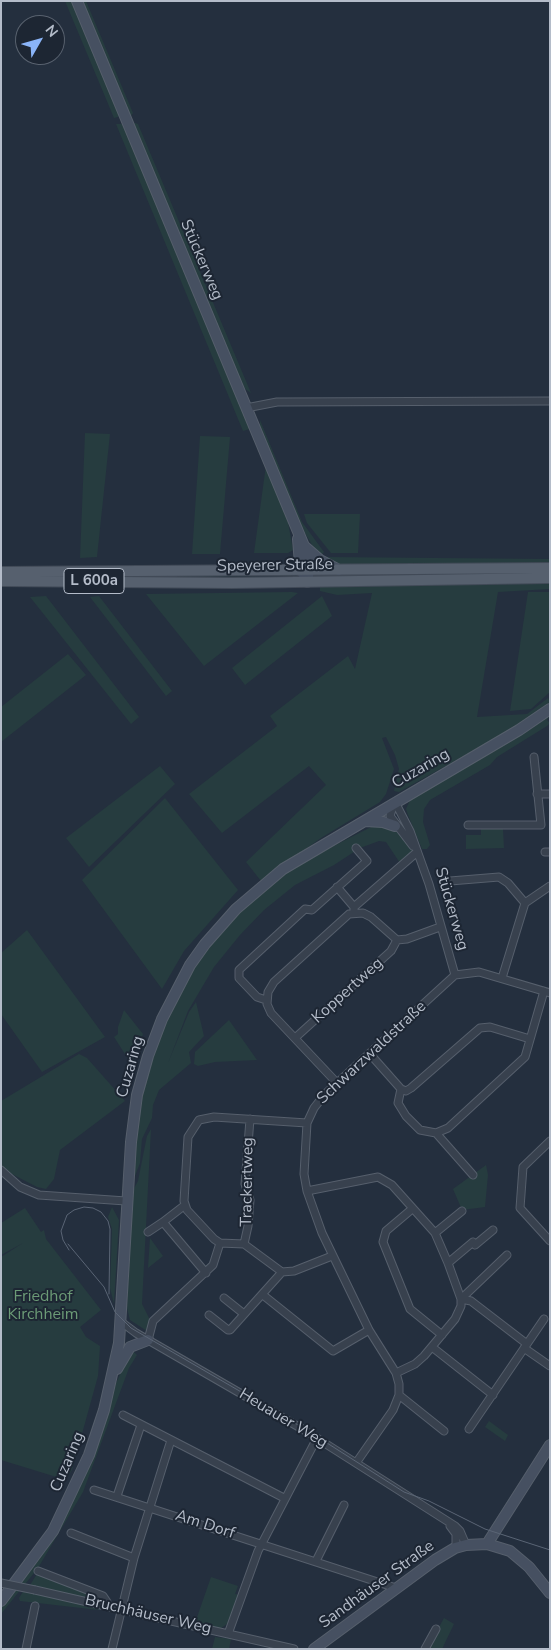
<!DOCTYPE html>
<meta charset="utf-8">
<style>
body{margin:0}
#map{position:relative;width:551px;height:1650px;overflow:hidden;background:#242f3e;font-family:"Nunito Sans",sans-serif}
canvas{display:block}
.frame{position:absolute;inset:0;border:2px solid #b4bcc9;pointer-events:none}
.north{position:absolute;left:15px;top:15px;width:50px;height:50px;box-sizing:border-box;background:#1d2633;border:1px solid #59626f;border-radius:50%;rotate:52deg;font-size:14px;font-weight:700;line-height:20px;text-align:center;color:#b4bcc9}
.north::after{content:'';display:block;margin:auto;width:18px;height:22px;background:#8ab4f8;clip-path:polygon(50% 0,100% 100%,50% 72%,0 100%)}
</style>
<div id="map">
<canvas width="551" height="1650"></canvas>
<div class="frame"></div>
<div class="north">N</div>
</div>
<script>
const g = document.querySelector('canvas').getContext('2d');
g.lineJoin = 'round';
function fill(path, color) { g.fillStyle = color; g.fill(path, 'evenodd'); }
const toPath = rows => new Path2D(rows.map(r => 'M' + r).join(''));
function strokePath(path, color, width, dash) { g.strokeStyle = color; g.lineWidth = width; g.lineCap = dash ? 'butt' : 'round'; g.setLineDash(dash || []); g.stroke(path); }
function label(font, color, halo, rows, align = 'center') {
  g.font = font + ' "Nunito Sans",sans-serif'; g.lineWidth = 4; g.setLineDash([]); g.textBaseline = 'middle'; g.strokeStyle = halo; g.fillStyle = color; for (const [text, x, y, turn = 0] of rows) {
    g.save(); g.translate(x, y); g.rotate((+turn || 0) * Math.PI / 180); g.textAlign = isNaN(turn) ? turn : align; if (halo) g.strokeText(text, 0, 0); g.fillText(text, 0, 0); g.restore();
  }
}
fill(toPath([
 [65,1,72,1,119,113,118,117,114,118],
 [80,1,86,1,133,113,131,116,128,116],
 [132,122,138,124,251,393,241,386],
 [116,124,124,124,250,429,243,431],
 [260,420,302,522,324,552,321,555,315,550,299,523,260,428],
 [85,433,110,434,97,557,80,558],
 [200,436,230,437,220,554,192,554],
 [266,465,288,522,293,550,288,553,254,553],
 [304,514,360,514,358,553,331,553,307,523],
 [325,557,550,559,550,565,336,564],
 [294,574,291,576,1,578,1,575],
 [550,584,550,589,498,592,477,717,527,714,548,698,550,702,521,724,399,792,394,791,399,769,395,755,386,737,382,738,394,769,386,794,380,802,321,838,261,881,246,862,326,785,309,766,222,833,189,794,277,726,270,716,348,656,355,669,372,593,337,595,320,591,320,585],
 [292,592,298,593,204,666,146,594],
 [528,592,550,592,550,692,531,709,510,711],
 [46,596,139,717,131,724,30,597],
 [99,596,172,691,166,696,90,597],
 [322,596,332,616,245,685,232,668],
 [68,654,86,675,1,742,1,707],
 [550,714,547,720,550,723,547,726,497,757,490,765,430,800,424,809,423,822,430,845,427,849,422,849,408,815,406,809,410,800,532,728],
 [160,766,175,784,89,867,66,838],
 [165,798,238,890,184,951,162,989,82,880],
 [375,825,397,831,415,851,400,863,386,842,379,841,360,848,334,865,295,885,264,910,240,935,214,967,188,1011,168,1063,189,1012,196,1002,204,1036,189,1052,191,1063,159,1090,153,1105,152,1118,142,1139,140,1163,133,1181,138,1114,144,1081,161,1028,180,989,206,950,230,920,270,885,298,864],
 [481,829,503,829,504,848,466,849,466,835,481,835],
 [27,930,105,1037,42,1072,1,1014,1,953],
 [124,1010,143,1034,132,1065,114,1037,118,1034,118,1027],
 [229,1020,257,1060,215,1062,198,1066,194,1064,195,1052],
 [79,1054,87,1058,125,1101,60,1150,54,1179,46,1189,37,1187,10,1173,1,1166,1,1101],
 [151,1129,142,1304,150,1320,147,1331,130,1320,127,1308,132,1192,138,1181,147,1136],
 [486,1165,488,1175,485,1207,462,1210,453,1189],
 [112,1207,119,1220,114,1304,110,1288,112,1229,108,1217],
 [25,1208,41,1232,44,1230,46,1239,101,1310,80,1327,86,1337,100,1346,98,1376,72,1470,68,1476,63,1479,1,1460,1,1257,23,1243,1,1255,1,1223],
 [150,1238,163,1256,148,1268],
 [132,1350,137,1355,129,1368,83,1492,38,1568,1,1614,1,1606,29,1572,67,1514,94,1456,116,1383],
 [489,1421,508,1435,505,1441,485,1427],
 [37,1574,93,1595,104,1602,30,1585],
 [211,1577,238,1586,235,1594,240,1595,231,1621,220,1629,195,1623],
 [24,1590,102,1608,99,1610,20,1601,19,1598],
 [444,1618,454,1624,442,1649,427,1649],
 [215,1637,231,1639,229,1649,212,1649]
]), '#263c3f');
const street = toPath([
 [246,408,277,402,550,401],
 [537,794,550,794],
 [395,802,410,831,429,884,455,975],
 [394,803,390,816,413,846],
 [468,825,541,825,534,757],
 [545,852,550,852],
 [450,881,499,877,508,883,525,903,502,978],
 [337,887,354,907,354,911],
 [525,903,550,886],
 [354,907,417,852],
 [266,1000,257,997,239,978,239,970,305,909,312,910,367,861,356,848],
 [295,1038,391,951,397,940],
 [370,1054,401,1089,398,1103,406,1116,420,1130,436,1133,448,1128,525,1057,544,991],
 [337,1083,271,1013,267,1004,268,992,274,982,349,914,363,913,371,917,397,940,407,939,440,927],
 [401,1089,406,1091,411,1088,480,1028,490,1027,530,1039],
 [307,1123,214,1117,199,1120,188,1137,184,1201,187,1210,214,1239,220,1243,244,1244,282,1272,294,1271,332,1256],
 [436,1133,473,1175],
 [550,1141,523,1167,520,1208,550,1241],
 [1,1170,20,1187,39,1195,126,1201],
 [307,1191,378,1177,392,1185,435,1233,448,1263,461,1299,461,1306,455,1319,424,1356,415,1364,396,1373],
 [185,1205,163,1222,206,1273],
 [412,1209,386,1231,383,1242,410,1309,442,1335],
 [148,1232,163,1222],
 [435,1233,462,1211],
 [244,1244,248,1226,250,1200,245,1184,250,1119],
 [507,1255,461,1299,471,1301,527,1344],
 [448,1263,473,1242,475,1245,493,1230],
 [263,1295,333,1351,369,1330],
 [224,1298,244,1314],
 [209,1315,228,1330,230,1330,282,1272],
 [120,1321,136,1333,304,1430,455,1526,460,1531,466,1545],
 [148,1340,153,1321,213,1265,220,1243],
 [432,1347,493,1395],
 [524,1348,550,1366],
 [399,1395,444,1431],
 [123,1415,284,1498],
 [469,1429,544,1319],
 [356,1463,393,1410,399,1395,399,1384,396,1373,369,1330,322,1233,307,1191,304,1174,307,1123,314,1108,325,1094,455,975,479,972,550,993],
 [94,1490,396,1588],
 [117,1496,141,1425],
 [450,1526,456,1534,456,1548],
 [71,1533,134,1558],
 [316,1561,344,1505],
 [38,1571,103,1596,107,1602,106,1606],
 [35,1590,294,1649],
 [228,1634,258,1551,317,1438],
 [26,1649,35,1606],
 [112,1649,134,1558,171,1440],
 [425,1649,436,1629]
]);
const secondary = toPath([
 [77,1,304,546,309,570,307,582],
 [298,539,300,564,304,576],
 [304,546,320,560,339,570],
 [365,821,383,822,395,826],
 [117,1369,130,1347,148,1340],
 [487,1544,550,1445],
 [1,1601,53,1531,89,1455,104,1410,119,1343,131,1142,137,1095,148,1056,162,1019,190,965,205,944,236,909,283,869,519,730,550,709],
 [314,1649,435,1560,455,1548,466,1545,487,1544,510,1551,529,1567,550,1593]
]);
const primary = toPath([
 [1,572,550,568],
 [1,581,232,583,550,578]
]);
strokePath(street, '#565f6c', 9);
strokePath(secondary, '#565f6c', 12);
strokePath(primary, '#414a57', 12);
strokePath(street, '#38414e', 7);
strokePath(secondary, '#465061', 10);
strokePath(primary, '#56606e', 10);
strokePath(toPath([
 [68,1244,104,1287,115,1312,131,1328,305,1429,404,1492,429,1501,485,1529,550,1550],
 [69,1250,63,1240,61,1231,67,1215,74,1210,84,1207,93,1208,101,1212,108,1221,110,1229,109,1294]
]), '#5a6575', 1);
const streetBridge = toPath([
 [1,1583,35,1590]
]);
strokePath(streetBridge, '#565f6c', 9, []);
strokePath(streetBridge, '#38414e', 7);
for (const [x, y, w] of [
 [94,581,60]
]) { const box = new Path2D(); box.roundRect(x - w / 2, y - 12.5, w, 25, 4); g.fillStyle = '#1d2633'; g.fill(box); strokePath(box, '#b4bcc9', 1); }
label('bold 15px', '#b4bcc9', null, [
 ["L 600a",94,581]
]);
label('16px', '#b4bcc9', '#1d2633', [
 ["Stückerweg",201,260,67],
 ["Speyerer Straße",275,566,-1],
 ["Cuzaring",421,769,-30],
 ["Stückerweg",451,909,74],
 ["Koppertweg",348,991,-42],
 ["Schwarzwaldstraße",372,1053,-43],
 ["Cuzaring",131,1067,-74],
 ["Trackertweg",248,1182,-89],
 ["Heuauer Weg",283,1419,31],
 ["Cuzaring",68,1462,-67],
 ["Am Dorf",205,1525,18],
 ["Sandhäuser Straße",377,1585,-36],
 ["Bruchhäuser Weg",148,1615,13]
]);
label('16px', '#6b9a76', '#1d2633', [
 ["Friedhof",43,1297],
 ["Kirchheim",43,1315]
]);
</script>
